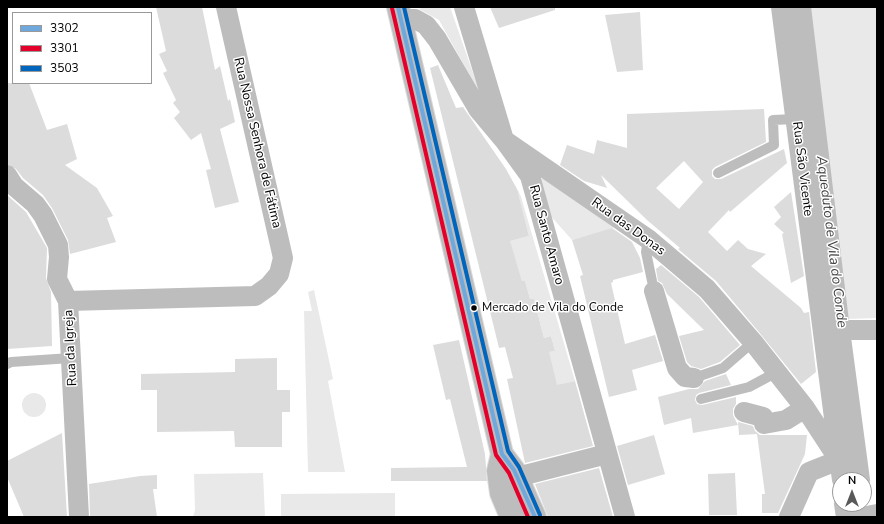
<!DOCTYPE html>
<meta charset="utf-8">
<style>
body{margin:0}
#map{position:relative;width:884px;height:524px;overflow:hidden;background:#fff;font-family:"Nunito Sans",sans-serif}
canvas{display:block}
.frame{position:absolute;inset:0;border:8px solid #000;pointer-events:none}
.legend{position:absolute;left:12px;top:12px;width:140px;height:72px;box-sizing:border-box;background:#fff;border:1px solid #999;margin:0;padding:5px 7px;list-style:none;font-size:12px;color:#000}
.legend li{display:flex;align-items:center;gap:8px;height:20px}
.legend b{width:20px;border:1px solid #999}
.north{position:absolute;left:832px;top:472px;width:40px;height:40px;box-sizing:border-box;background:#fff;border:1px solid #999;border-radius:50%;rotate:0deg;font-size:11px;font-weight:700;line-height:16px;text-align:center;color:#000}
.north::after{content:'';display:block;margin:auto;width:14px;height:18px;background:#595959;clip-path:polygon(50% 0,100% 100%,50% 72%,0 100%)}
</style>
<div id="map">
<canvas width="884" height="524"></canvas>
<div class="frame"></div>
<ul class="legend">
<li><b style="height:5px;background:#6fa8dc"></b>3302</li>
<li><b style="height:5px;background:#e4002b"></b>3301</li>
<li><b style="height:5px;background:#0065bd"></b>3503</li>
</ul>
<div class="north">N</div>
</div>
<script>
const g = document.querySelector('canvas').getContext('2d');
g.lineJoin = 'round';
function fill(path, color) { g.fillStyle = color; g.fill(path, 'evenodd'); }
const toPath = rows => new Path2D(rows.map(r => 'M' + r).join(''));
function strokePath(path, color, width, dash) { g.strokeStyle = color; g.lineWidth = width; g.lineCap = dash ? 'butt' : 'round'; g.setLineDash(dash || []); g.stroke(path); }
function label(font, color, halo, rows, align = 'center') {
  g.font = font + ' "Nunito Sans",sans-serif'; g.lineWidth = 3; g.setLineDash([]); g.textBaseline = 'middle'; g.strokeStyle = halo; g.fillStyle = color; for (const [text, x, y, turn = 0] of rows) {
    g.save(); g.translate(x, y); g.rotate((+turn || 0) * Math.PI / 180); g.textAlign = isNaN(turn) ? turn : align; if (halo) g.strokeText(text, 0, 0); g.fillText(text, 0, 0); g.restore();
  }
}
fill(toPath([
 [424,7,450,7,481,96,439,20,419,9],
 [810,7,877,7,877,318,847,319],
 [546,178,614,228,572,240,549,214,539,179],
 [518,190,521,197,575,381,562,384,545,408,549,352,555,351,551,336,544,338,534,299,530,299,525,281,522,281,509,241,529,236,518,194,496,195],
 [314,290,333,379,328,381,345,472,308,472,304,311,312,311,308,292],
 '22 405a12 12 0 1 1 24 0a12 12 0 1 1-24 0Z',
 [263,473,265,517,193,517,195,510,194,474],
 [395,493,395,517,281,517,281,494]
]), '#e9e9e9');
fill(toPath([
 [156,7,202,7,215,70,220,66,228,101,230,99,235,122,220,129,239,202,215,208,206,170,211,169,201,133,191,140,174,118,180,112,173,103,176,100,163,73,167,71,159,54,166,51],
 [490,7,555,7,555,10,499,28],
 [640,12,643,70,617,72,605,15],
 [438,65,456,108,463,107,506,169,517,189,529,236,510,241,522,281,525,281,530,299,534,299,544,338,551,336,555,351,549,352,557,385,575,381,593,446,525,463,507,379,513,378,505,347,499,348,430,68],
 [7,83,29,83,47,130,67,124,77,159,65,165,97,188,113,216,107,218,116,242,70,254,68,240,52,208,43,195,23,178,16,169,7,164],
 [764,109,766,142,715,167,712,170,712,176,715,179,721,179,784,149,787,163,730,212,729,210,708,232,727,251,738,240,748,249,766,254,751,266,801,308,804,313,809,312,816,372,801,384,758,331,716,281,678,249,680,248,647,220,601,175,607,188,584,181,560,165,567,145,594,154,597,140,627,148,627,114],
 [684,161,703,182,679,209,656,188],
 [791,192,804,276,791,283,782,234,784,233,774,224,781,217,774,207],
 [7,195,26,212,47,248,46,278,51,292,52,346,7,349],
 [612,228,632,242,640,258,643,272,613,280,613,282,611,283,625,344,655,335,663,361,632,370,637,390,609,397,580,276,583,275,572,240],
 [661,265,699,297,740,345,720,362,701,369,691,366,687,362,679,336,704,330,667,294,662,283,658,281,656,269],
 [459,340,485,454,487,481,391,481,391,468,467,467,450,399,446,400,433,345],
 [277,358,277,390,290,390,290,412,282,412,282,447,235,447,234,431,157,432,157,390,141,390,141,374,235,372,235,359],
 [726,374,731,385,699,393,696,395,695,400,697,404,702,405,736,397,736,404,733,409,733,415,738,425,693,433,691,418,664,425,658,397,689,389,698,389,705,381],
 [738,422,753,426,755,431,760,435,807,435,805,454,778,513,762,513,762,494,765,494,757,434,739,435],
 [62,433,67,517,24,517,7,477,7,461],
 [654,435,665,474,628,485,617,446],
 [599,468,613,517,548,517,535,484],
 [735,473,737,515,709,515,708,474],
 [157,475,157,489,153,489,157,517,90,517,89,484,140,476]
]), '#dcdcdc');
const primary = toPath([
 [398,7,502,454,514,470,535,517],
 [502,454,498,471,501,493,511,517]
]);
strokePath(primary, '#dbdbdb', 24);
strokePath(toPath([
 [718,173,774,145,773,120,795,119],
 [648,239,646,252,652,281],
 [7,364,11,362,71,358],
 [694,378,723,368,753,342],
 [701,399,749,387,777,372]
]), '#bdbdbd', 10);
strokePath(toPath([
 [464,7,504,140,530,176,625,517],
 [781,7,842,480],
 [801,7,840,330,860,480],
 [401,19,415,19,426,25,437,39,478,109,504,140,648,239,707,289,753,342,805,408,839,460,809,472,789,517],
 [7,175,14,186,35,204,43,215,58,245,59,257,57,279,68,301,79,517],
 [654,291,677,368,685,377,694,378],
 [68,301,255,296,269,286,279,274,283,258,226,7],
 [840,330,877,330],
 [744,412,763,417,764,424,786,420,805,408],
 [517,477,607,454],
 [844,504,846,517],
 [862,517,877,514]
]), '#bdbdbd', 20);
strokePath(primary, '#bdbdbd', 22);
strokePath(toPath([
 [398,7,502,454,514,470,535,517]
]), '#6fa8dc', 4);
strokePath(toPath([
 [392,8,496,455,509,473,528,517]
]), '#e4002b', 4);
strokePath(toPath([
 [404,7,508,451,519,467,540,515]
]), '#0065bd', 4);
for (const [x, y, r, color] of [
 [474,308,3.5,"#000"]
]) { const dot = new Path2D(); dot.arc(x, y, r, 0, 2 * Math.PI); g.fillStyle = color; g.fill(dot); strokePath(dot, '#fff', 1.5); }
label('12px', '#000', '#fff', [
 ["Mercado de Vila do Conde",482,308]
], 'left');
label('13px', '#000', '#fff', [
 ["Rua Nossa Senhora de Fátima",257,143,77],
 ["Rua São Vicente",802,169,83],
 ["Rua das Donas",628,227,36],
 ["Rua Santo Amaro",546,235,75],
 ["Rua da Igreja",71,348,-93]
]);
label('italic 14px', '#3f3f3f', '#fff', [
 ["Aqueduto de Vila do Conde",831,242,83]
]);
</script>
